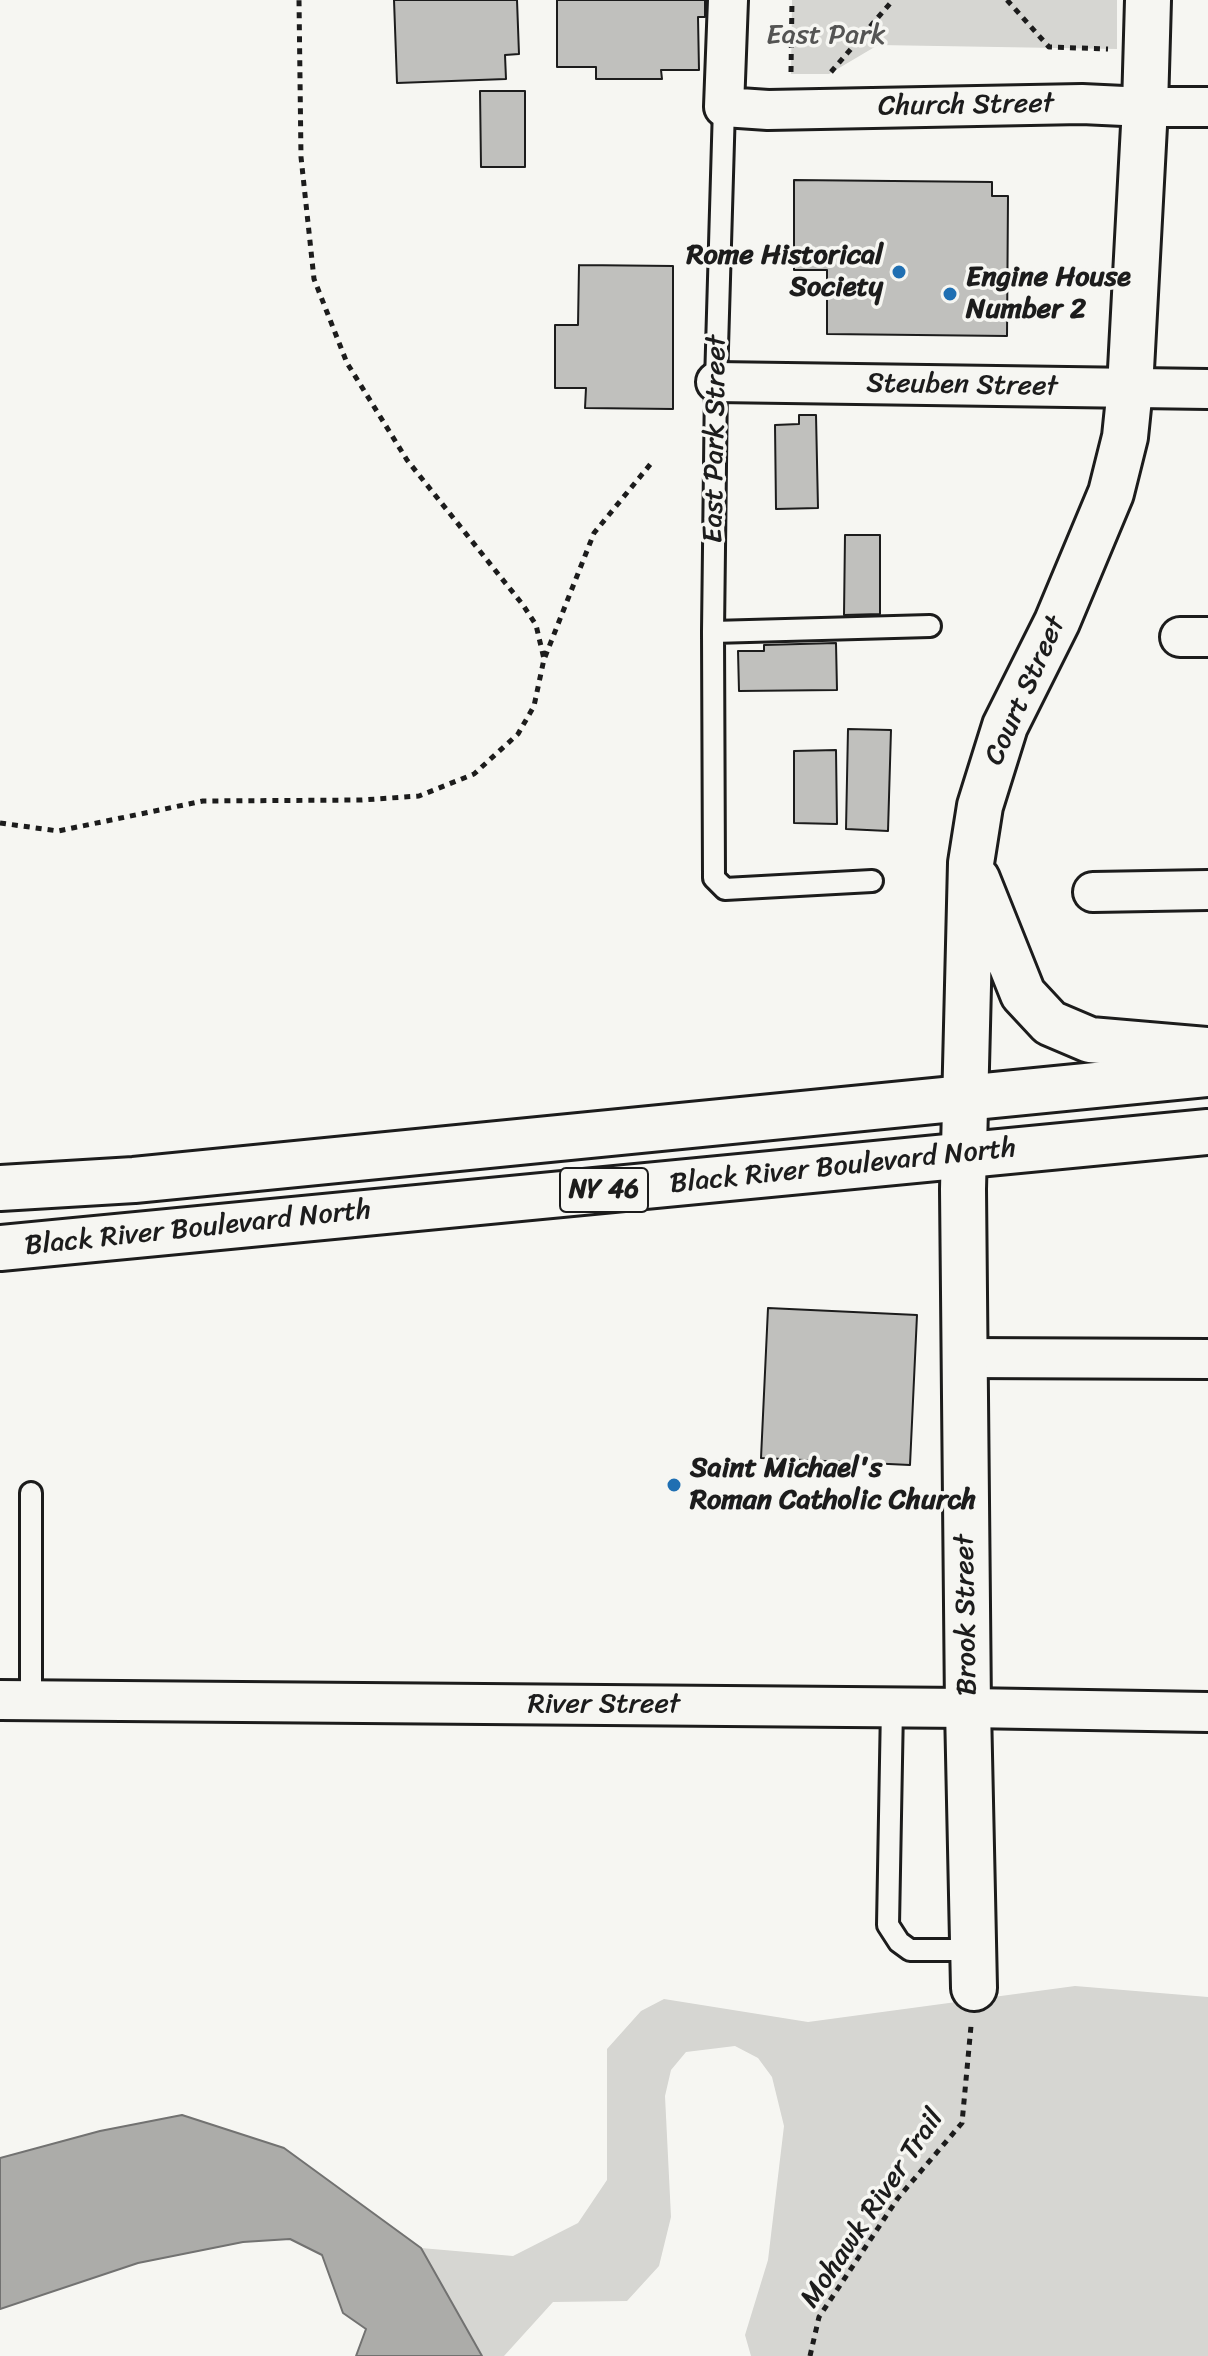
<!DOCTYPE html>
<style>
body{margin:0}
canvas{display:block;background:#f6f6f2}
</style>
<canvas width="1208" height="2356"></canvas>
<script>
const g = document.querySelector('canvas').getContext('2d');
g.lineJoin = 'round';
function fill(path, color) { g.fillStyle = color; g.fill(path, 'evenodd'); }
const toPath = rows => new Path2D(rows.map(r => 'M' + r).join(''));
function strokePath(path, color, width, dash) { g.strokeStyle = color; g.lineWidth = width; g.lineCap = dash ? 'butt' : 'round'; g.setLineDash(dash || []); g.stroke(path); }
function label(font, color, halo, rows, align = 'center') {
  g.font = font + ' Sriracha,sans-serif'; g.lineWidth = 7; g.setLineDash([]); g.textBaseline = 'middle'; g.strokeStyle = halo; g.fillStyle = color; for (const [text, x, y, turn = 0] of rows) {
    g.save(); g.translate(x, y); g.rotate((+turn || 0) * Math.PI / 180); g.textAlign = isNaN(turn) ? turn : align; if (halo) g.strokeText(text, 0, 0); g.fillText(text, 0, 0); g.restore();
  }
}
fill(toPath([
 [792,0,1117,0,1117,49,878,45,829,74,791,74],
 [1075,1986,1208,1997,1208,2356,751,2356,745,2335,768,2260,784,2126,772,2077,758,2058,735,2046,686,2052,671,2070,665,2096,671,2217,659,2266,627,2301,553,2302,504,2356,482,2356,421,2248,513,2256,578,2223,607,2180,607,2049,641,2011,664,1999,808,2022]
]), '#d6d6d2');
const water = toPath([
 [182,2115,284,2148,421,2248,482,2356,356,2356,366,2329,343,2313,322,2255,290,2239,243,2242,138,2263,0,2309,0,2158,100,2131,182,2115]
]);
fill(water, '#acaca9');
strokePath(water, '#727271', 2);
const building = toPath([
 [394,0,517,0,519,54,505,55,506,79,397,83,394,0],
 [557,0,705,0,705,17,698,17,699,70,661,70,662,79,596,79,596,67,557,67,557,0],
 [480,91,525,91,525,167,481,167,480,91],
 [794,180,992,182,992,196,1008,196,1007,336,827,334,827,270,794,270,794,180],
 [579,265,673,266,673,409,585,408,586,388,555,388,555,325,578,325,579,265],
 [799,415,816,415,818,508,776,509,775,425,799,424,799,415],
 [845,535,880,535,880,614,844,615,845,535],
 [836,643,837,690,739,691,738,651,764,651,764,645,836,643],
 [848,729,891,730,888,831,846,829,848,729],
 [836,750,837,824,794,823,794,751,836,750],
 [768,1308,917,1315,910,1465,761,1458,768,1308]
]);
fill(building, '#c0c0bd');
strokePath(building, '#1c1c1c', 2);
const service = toPath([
 [724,107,716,382,713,632,714,878,725,889,872,881],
 [713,632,930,626],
 [31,1493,31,1700],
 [892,1707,888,1925,899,1942,910,1950,973,1950]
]);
const minor = toPath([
 [728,0,724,107,768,110,1082,104,1145,107,1208,107],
 [716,382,1208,389],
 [1180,637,1208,637],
 [1093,892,1208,890],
 [964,1358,1208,1359],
 [0,1700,968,1708,1208,1712]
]);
const tertiary = toPath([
 [977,879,1023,994,1050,1023,1090,1040,1208,1050],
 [974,1988,968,1708,963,1189,971,863,980,806,1005,726,1057,622,1111,493,1125,437,1130,388,1145,107,1148,0]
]);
const primary = toPath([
 [0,1188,134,1180,1208,1074],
 [0,1248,1208,1132]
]);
strokePath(service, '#1c1c1c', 26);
strokePath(minor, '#1c1c1c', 44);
strokePath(tertiary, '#1c1c1c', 50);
strokePath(primary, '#1c1c1c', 50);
strokePath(toPath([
 [1007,0,1049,47,1108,49],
 [791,72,792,0],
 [831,72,893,0],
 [545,657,594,533,653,461],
 [0,823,58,831,203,801,362,800,419,796,474,774,518,734,534,706,544,659,536,625,523,605,407,460,347,363,314,279,301,157,299,0],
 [810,2356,819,2317,898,2198,962,2123,971,2026]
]), '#1c1c1c', 5, [6, 6]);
strokePath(service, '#f6f6f2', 20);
strokePath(minor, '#f6f6f2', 38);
strokePath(tertiary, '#f6f6f2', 44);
strokePath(primary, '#f6f6f2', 44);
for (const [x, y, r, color] of [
 [899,272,8,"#1f6fb2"],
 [950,294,8,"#1f6fb2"],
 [674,1485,8,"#1f6fb2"]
]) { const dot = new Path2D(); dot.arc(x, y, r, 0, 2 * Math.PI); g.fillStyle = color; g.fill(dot); strokePath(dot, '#f6f6f2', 3); }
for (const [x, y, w] of [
 [604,1190,88]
]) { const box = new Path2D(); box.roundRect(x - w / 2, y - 22, w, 44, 6); g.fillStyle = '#f6f6f2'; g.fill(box); strokePath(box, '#1c1c1c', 2); }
label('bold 26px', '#1c1c1c', null, [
 ["NY 46",604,1190]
]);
label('28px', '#545453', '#f6f6f2', [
 ["East Park",826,36]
]);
label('28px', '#1c1c1c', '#f6f6f2', [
 ["Church Street",966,106,-1],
 ["Steuben Street",962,386,1],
 ["East Park Street",716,439,-89],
 ["Court Street",1026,691,-66],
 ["Black River Boulevard North",843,1167,-6],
 ["Black River Boulevard North",198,1229,-6],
 ["Brook Street",967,1615,-91],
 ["River Street",604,1705],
 ["Mohawk River Trail",873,2209,-56]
]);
label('bold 28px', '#1c1c1c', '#f6f6f2', [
 ["Rome Historical",883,256,"right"],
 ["Society",883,288,"right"],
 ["Engine House",966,278],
 ["Number 2",966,310],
 ["Saint Michael's",690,1469],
 ["Roman Catholic Church",690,1501]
], 'left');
</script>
